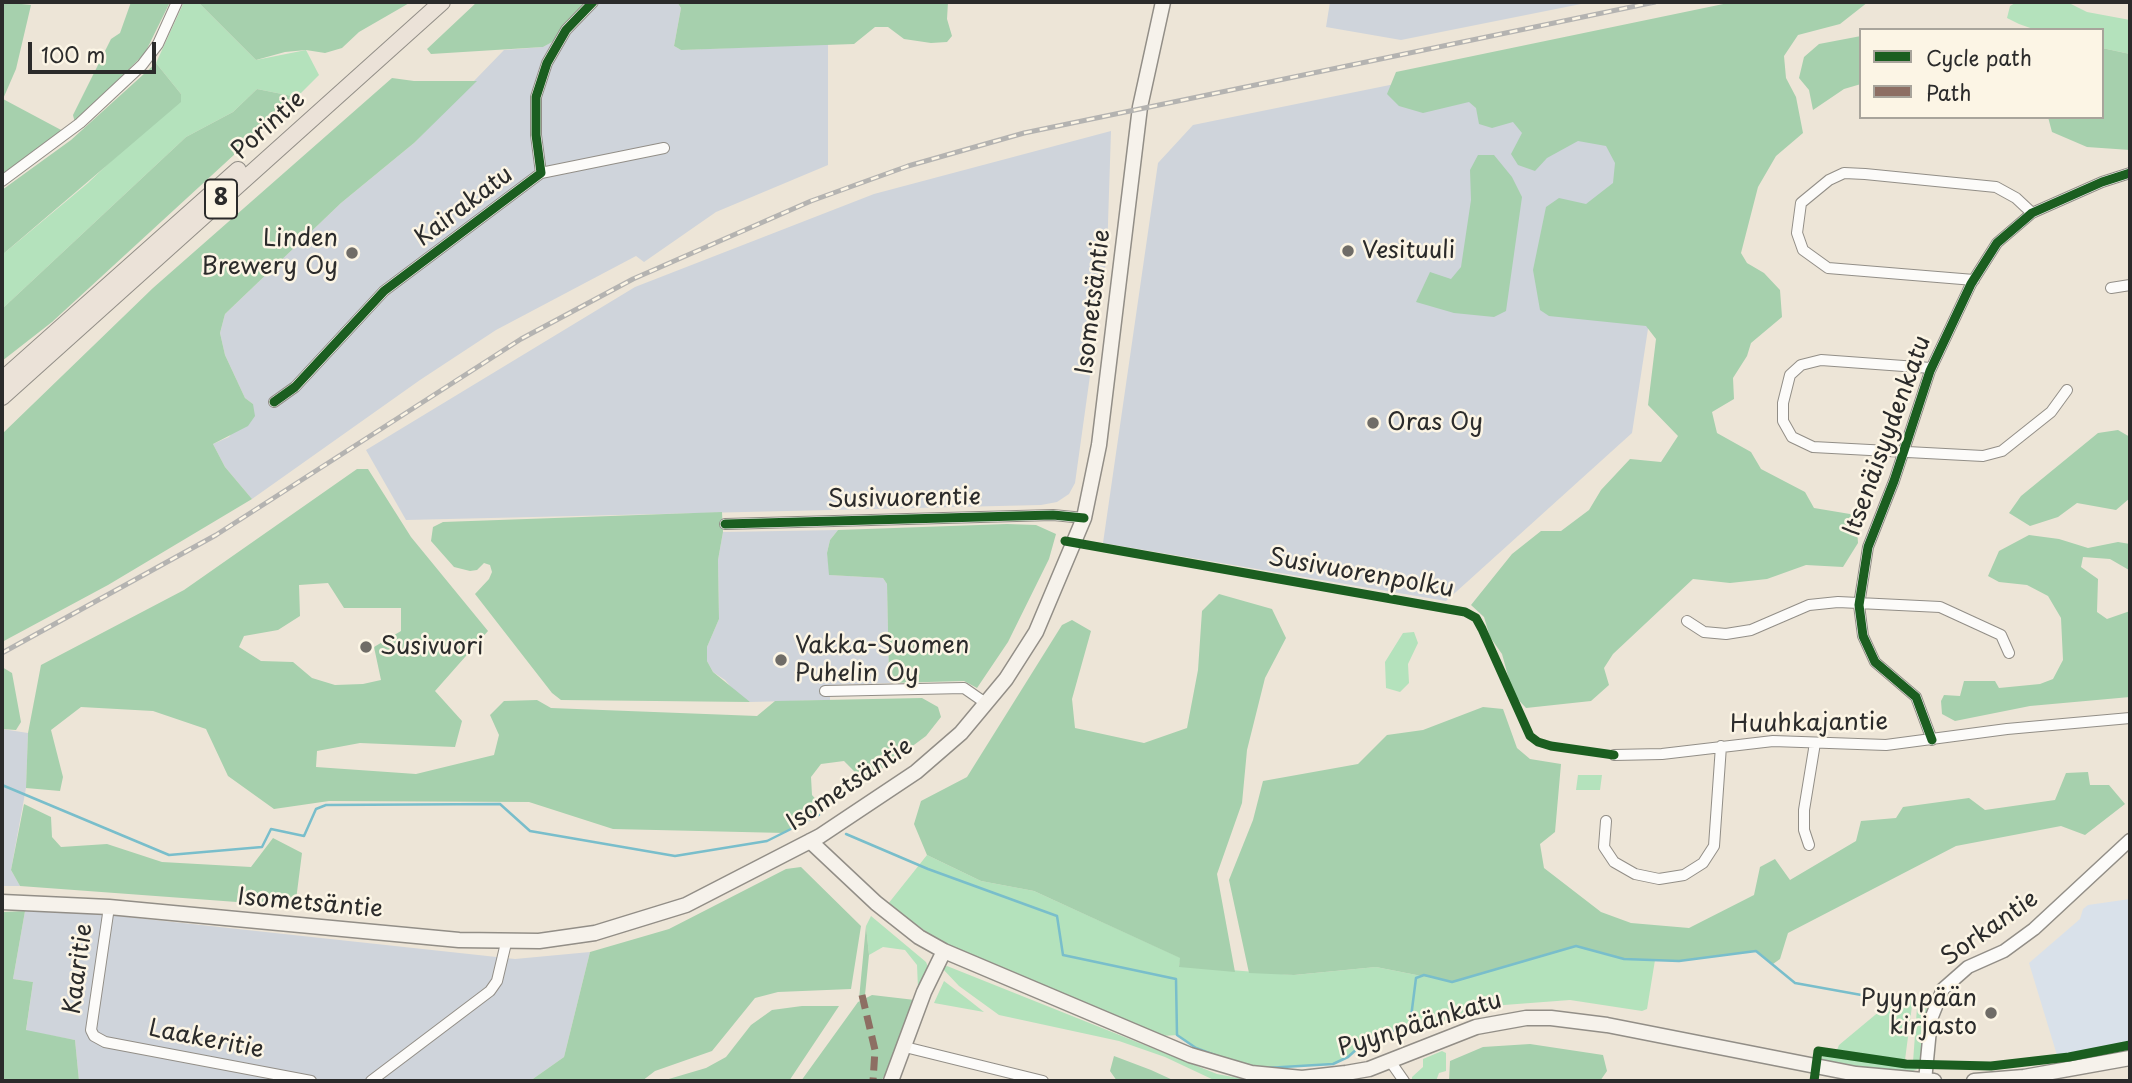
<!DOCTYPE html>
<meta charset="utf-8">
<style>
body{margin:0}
#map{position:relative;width:2132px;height:1083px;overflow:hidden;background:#ede5d7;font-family:"Playpen Sans",sans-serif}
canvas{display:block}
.frame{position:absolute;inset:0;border:4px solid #2b2b2b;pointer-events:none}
.legend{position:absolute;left:1859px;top:28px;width:245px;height:91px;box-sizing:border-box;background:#fcf5e5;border:2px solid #a8a49b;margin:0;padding:9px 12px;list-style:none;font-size:21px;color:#2b2b2b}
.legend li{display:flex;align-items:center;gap:14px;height:35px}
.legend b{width:35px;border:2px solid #a8a49b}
.scale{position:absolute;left:28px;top:42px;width:128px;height:32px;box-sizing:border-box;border:4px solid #2b2b2b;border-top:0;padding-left:9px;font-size:21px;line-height:24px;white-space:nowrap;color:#2b2b2b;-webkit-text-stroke:5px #fcf5e5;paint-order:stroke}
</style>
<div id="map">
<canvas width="2132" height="1083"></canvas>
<div class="frame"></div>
<ul class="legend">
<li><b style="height:9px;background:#1b5e20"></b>Cycle path</li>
<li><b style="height:9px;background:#8d6e63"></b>Path</li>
</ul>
<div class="scale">100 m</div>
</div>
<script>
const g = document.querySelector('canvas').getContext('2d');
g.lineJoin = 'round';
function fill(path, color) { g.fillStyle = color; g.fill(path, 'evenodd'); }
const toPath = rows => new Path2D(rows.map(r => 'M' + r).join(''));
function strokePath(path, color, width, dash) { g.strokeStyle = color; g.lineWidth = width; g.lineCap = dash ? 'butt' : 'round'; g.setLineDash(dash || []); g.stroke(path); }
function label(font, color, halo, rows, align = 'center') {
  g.font = font + ' "Playpen Sans",sans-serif'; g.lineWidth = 5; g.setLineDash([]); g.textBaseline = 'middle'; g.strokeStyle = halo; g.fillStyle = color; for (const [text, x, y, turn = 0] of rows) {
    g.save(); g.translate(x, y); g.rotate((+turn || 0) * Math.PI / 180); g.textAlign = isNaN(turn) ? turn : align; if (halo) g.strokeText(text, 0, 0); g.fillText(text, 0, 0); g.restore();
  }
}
fill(toPath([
 [2130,899,2130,1051,2060,1065,2029,963,2080,919,2083,909,2088,905]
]), '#d9e1ea');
fill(toPath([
 [586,2,677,2,681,8,674,46,681,50,828,44,828,165,716,212,644,262,636,256,496,330,420,380,252,499,225,467,213,444,229,437,253,404,245,398,225,355,220,333,225,314,341,203,414,143,504,50,543,47,554,41],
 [1330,2,1591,2,1401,40,1326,27],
 [1695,23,1632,433,1446,601,1103,543,1158,163,1193,125],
 [1111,131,1107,254,1075,483,1069,494,1057,502,1041,505,406,520,366,450,635,287,874,194],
 [838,530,830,540,827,553,830,575,883,578,887,584,889,679,892,683,830,685,830,700,750,702,740,697,725,680,713,672,707,661,707,647,719,619,718,560,723,532],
 [2,729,28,733,26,788,11,870,20,886,2,886],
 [25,911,90,913,515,959,590,952,564,1057,530,1081,79,1081,75,1040,26,1031,33,982,13,979]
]), '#cfd4db');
fill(toPath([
 [184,2,198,2,256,60,306,50,319,75,297,97,257,89,233,112,186,137,2,309,2,255,88,183,181,94,156,63],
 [2017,2,2067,2,2087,12,2130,20,2130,54,2102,48,2102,30,2036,30,2019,24,2007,18,2010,6],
 [1414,632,1418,643,1408,664,1409,683,1400,692,1386,688,1385,662,1403,633],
 [1578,775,1602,775,1600,790,1576,790],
 [927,855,981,881,1034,891,1181,958,1179,966,1294,975,1376,967,1452,982,1576,946,1624,959,1655,960,1647,1009,1642,1011,1570,1000,1504,1005,1426,1026,1410,1025,1387,1033,1367,1040,1348,1057,1333,1064,1266,1068,1236,1065,1196,1048,1178,1035,1161,1036,976,960,939,941,888,904],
 [871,916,926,962,928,967,918,988,917,965,905,950,883,947,869,955,866,926],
 [947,966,1217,1074,1254,1081,1216,1081,1165,1057,1119,1041,999,1015,959,986,942,968],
 [944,981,965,997,984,1012,934,1003],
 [1907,993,1913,998,1905,1060,1837,1050,1839,1045,1875,1015],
 [1923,998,1928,1003,1921,1061,1913,1062,1917,1008],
 [1442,1051,1446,1053,1446,1071,1439,1073,1436,1081,1412,1081,1412,1077,1423,1067,1423,1059],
 [1823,1055,1914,1067,1918,1069,1905,1074,1863,1068,1821,1060]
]), '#b4e2bc');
fill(toPath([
 [2,2,31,5,16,69,3,99,63,131,2,175],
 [131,2,170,2,145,53,75,123,73,115,111,39,120,33],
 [198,2,411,2,359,32,342,48,325,53,306,50,285,52,256,60],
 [477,2,586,2,554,41,543,47,431,54,427,49],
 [677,2,948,2,947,19,952,36,947,42,931,43,904,39,888,27,875,27,854,44,681,50,674,46,681,8],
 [1733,2,1868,2,1840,24,1798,35,1784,56,1786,78,1796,97,1803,133,1776,156,1758,187,1741,253,1747,263,1764,273,1780,290,1782,317,1751,343,1747,356,1733,378,1734,399,1712,412,1717,433,1751,452,1761,469,1805,492,1814,508,1856,515,1858,543,1843,567,1806,565,1767,579,1730,583,1693,579,1613,654,1604,668,1609,685,1591,701,1526,708,1513,694,1502,654,1490,637,1484,617,1471,605,1512,554,1541,531,1561,531,1589,510,1601,490,1630,459,1661,462,1678,436,1648,405,1656,339,1646,326,1549,316,1540,310,1533,270,1546,207,1559,198,1586,204,1613,183,1615,163,1606,146,1578,141,1547,158,1535,171,1518,165,1511,154,1522,133,1513,122,1492,128,1479,124,1476,108,1469,102,1423,113,1399,106,1387,94,1396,72],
 [1861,36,1861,84,1844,89,1813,110,1809,90,1799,78,1804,57,1819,44],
 [2102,48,2130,54,2130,150,2087,147,2052,132,2048,117,2102,117],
 [156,63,181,94,181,102,2,255,2,190,71,140],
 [392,78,414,81,477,81,414,143,341,203,225,314,220,333,225,355,245,398,253,404,255,416,248,426,213,444,225,467,252,499,108,585,2,642,2,434,153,288],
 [257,89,297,97,52,322,2,361,2,309,186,137,233,112],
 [1478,155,1494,155,1512,177,1522,197,1506,311,1494,317,1454,313,1416,302,1430,272,1451,279,1461,267,1471,200,1470,170],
 [2118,430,2130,437,2130,498,2116,510,2077,503,2058,517,2030,526,2009,513,2021,496,2098,433],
 [357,469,368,469,411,537,488,631,435,691,462,721,455,747,360,743,317,751,316,767,416,774,494,755,499,735,490,715,504,701,537,700,551,708,757,716,775,701,922,698,938,707,941,717,926,736,860,785,856,773,844,761,821,764,811,777,812,795,820,804,818,810,785,833,613,829,529,802,329,801,274,809,228,776,206,729,153,711,81,707,51,730,63,777,60,791,26,788,28,733,41,665,184,590],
 [328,583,344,608,401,608,401,631,374,647,381,680,363,684,335,685,312,678,293,662,261,661,239,647,244,636,278,630,300,616,299,585],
 [722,512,723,532,718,560,719,619,707,647,707,661,713,672,750,702,561,700,552,693,475,594,489,579,492,572,490,565,484,563,477,570,470,571,454,567,431,541,433,527,443,522],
 [1007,524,1036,525,1056,534,1049,559,1008,642,977,688,964,681,892,683,889,679,887,584,883,578,829,575,827,553,830,540,838,530],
 [2029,535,2059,539,2088,548,2118,542,2130,544,2129,570,2110,559,2083,557,2081,567,2098,579,2097,612,2107,619,2130,611,2130,697,2030,706,1955,721,1942,714,1941,701,1944,695,1960,696,1964,681,1995,681,1999,688,2040,684,2053,679,2063,660,2061,618,2048,596,2027,585,1999,582,1988,576,1999,551],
 [1219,594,1272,609,1286,638,1265,678,1247,750,1242,803,1217,874,1235,972,1179,967,1180,958,1034,891,981,881,927,855,914,824,921,801,967,777,1062,625,1072,620,1091,631,1072,699,1075,728,1144,743,1187,728,1198,670,1202,611],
 [2,667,12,673,21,722,16,730,2,729],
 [1483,707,1503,709,1517,748,1530,759,1561,764,1555,832,1540,844,1544,868,1601,912,1631,923,1689,928,1754,895,1760,867,1775,859,1790,880,1856,841,1861,821,1896,818,1903,807,1969,798,1985,810,2055,800,2066,773,2088,772,2090,785,2109,785,2125,804,2085,835,2061,826,1956,846,1788,933,1780,959,1773,964,1756,951,1679,961,1624,959,1576,946,1452,982,1376,967,1294,975,1249,973,1229,880,1253,820,1263,781,1358,764,1387,735,1423,730],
 [24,804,51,817,52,837,61,847,107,844,162,862,251,867,273,838,302,853,296,900,264,904,20,886,11,870],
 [801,867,861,926,851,989,778,992,755,998,712,1051,655,1071,642,1081,530,1081,564,1057,590,952,669,929,786,869],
 [25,911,13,979,33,982,26,1030,75,1040,79,1081,2,1081,2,912],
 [866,926,869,955,865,995,859,999],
 [872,995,915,1000,897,1056,881,1081,801,1081,858,1002],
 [802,1006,839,1006,789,1081,662,1081,706,1068,726,1057,751,1025,772,1010],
 [1530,1044,1603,1055,1607,1071,1600,1081,1449,1081,1450,1061,1483,1047],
 [1114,1056,1151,1070,1175,1081,1117,1081,1110,1071]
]), '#a6d0ad');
strokePath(toPath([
 [2,785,169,855,262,847,271,829,304,836,316,809,326,805,500,804,530,831,675,856,767,841,819,815],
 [846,834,928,869,1057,916,1063,955,1176,979,1177,1035,1196,1048,1220,1057],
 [1266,1068,1333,1064,1348,1057,1367,1040,1410,1025,1416,978,1424,975,1452,982,1576,946,1624,959,1679,961,1756,951,1795,983,1878,998]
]), '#79becb', 2.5);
const minor = toPath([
 [541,173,664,148],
 [2,181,80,123,142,65,158,44,177,2],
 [1974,280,1828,268,1803,250,1797,233,1801,203,1829,180,1844,173,1865,174,1996,187,2016,198,2032,213],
 [2111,288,2130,285],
 [1931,368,1821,360,1801,365,1790,375,1783,403,1783,421,1792,437,1813,447,1983,456,2002,451,2051,412,2067,390],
 [274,402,295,387,384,291,541,173,536,135,536,97,547,63,566,30,593,2],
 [725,524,1053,515,1084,518],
 [1687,621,1704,632,1726,634,1751,630,1809,605,1838,602,1940,607,2001,635,2009,653],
 [825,691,964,688,987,704],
 [1932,740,1916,697,1875,662,1863,636,1859,605,1868,547,1894,481,1930,371,1971,284,1997,243,2032,213,2102,182,2130,173],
 [1614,755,1662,754,1773,741,1886,745,2007,729,2130,718],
 [1606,821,1604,847,1614,862,1635,874,1659,879,1684,875,1703,863,1714,846,1721,746],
 [1809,845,1804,830,1804,810,1815,743],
 [109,907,91,1030,94,1036,105,1042,311,1081],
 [905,1047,1043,1081],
 [1390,1061,1404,1081],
 [371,1081,490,991,497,981,506,943]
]);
const tertiary = toPath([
 [1925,1081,1931,1019,1943,989,1968,967,2004,951,2034,929,2130,840]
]);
const secondary = toPath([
 [810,841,876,903,919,937,944,951,1190,1055,1251,1073,1302,1078,1346,1073,1369,1069,1476,1027,1526,1018,1551,1018,1607,1025,1856,1074,1934,1081],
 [2,902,109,907,459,940,539,941,595,933,686,905,820,836,916,772,961,733,1006,679,1036,632,1084,518,1099,445,1140,107,1163,2],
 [891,1081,924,992,944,951],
 [1974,1081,2024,1077,2130,1058]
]);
const trunk = toPath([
 [2,380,238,170],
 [2,397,442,2]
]);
strokePath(minor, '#928e87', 12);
strokePath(tertiary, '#928e87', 15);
strokePath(secondary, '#928e87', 17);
strokePath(trunk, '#928e87', 18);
strokePath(minor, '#fcfbf9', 10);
strokePath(tertiary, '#fcfbf9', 12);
strokePath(secondary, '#f6f2eb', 14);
strokePath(trunk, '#ebe2d8', 16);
const rail = toPath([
 [2,653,216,535,521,339,633,279,811,201,908,166,1024,133,1655,2]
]);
strokePath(rail, '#b4b3b1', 5);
strokePath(rail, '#fcf5e5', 2.5, [8]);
strokePath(toPath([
 [862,995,875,1050,873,1081]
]), '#8d6e63', 7, [14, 7]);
strokePath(toPath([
 [274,402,295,387,384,291,541,173,536,135,536,97,547,63,566,30,593,2],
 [725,524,1053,515,1084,518],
 [1065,541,1465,612,1476,618,1482,629,1530,736,1538,742,1551,746,1614,755],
 [1932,740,1916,697,1875,662,1863,636,1859,605,1868,547,1894,481,1930,371,1971,284,1997,243,2032,213,2102,182,2130,173],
 [1814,1081,1818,1051,1906,1064,1991,1066,2069,1057,2130,1045]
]), '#1b5e20', 9);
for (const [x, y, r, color] of [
 [1348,251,7,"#6f6c67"],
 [352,253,7,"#6f6c67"],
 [1373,423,7,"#6f6c67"],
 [366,647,7,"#6f6c67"],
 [781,660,7,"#6f6c67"],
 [1991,1013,7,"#6f6c67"]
]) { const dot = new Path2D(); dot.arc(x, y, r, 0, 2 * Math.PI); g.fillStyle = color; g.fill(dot); strokePath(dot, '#fcf5e5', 2.5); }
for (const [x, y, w] of [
 [221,199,32]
]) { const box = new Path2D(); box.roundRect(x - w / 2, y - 19.5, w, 39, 5); g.fillStyle = '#fcf5e5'; g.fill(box); strokePath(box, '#2b2b2b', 2); }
label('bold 23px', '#2b2b2b', null, [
 ["8",221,199]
]);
label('24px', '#2b2b2b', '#fcf5e5', [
 ["Porintie",269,126,-42],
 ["Kairakatu",464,207,-37],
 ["Isometsäntie",1094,302,-83],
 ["Itsenäisyydenkatu",1888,436,-70],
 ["Susivuorentie",904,499,-1],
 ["Susivuorenpolku",1361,574,10],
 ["Huuhkajantie",1809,724,-1],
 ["Isometsäntie",850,785,-34],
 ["Isometsäntie",310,904,5],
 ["Sorkantie",1990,929,-35],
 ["Kaaritie",79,969,-82],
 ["Pyynpäänkatu",1420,1025,-17],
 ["Laakeritie",206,1040,11]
]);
label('24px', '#2b2b2b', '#fcf5e5', [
 ["Linden",338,239,"right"],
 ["Brewery Oy",338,267,"right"],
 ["Vesituuli",1362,251],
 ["Oras Oy",1387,423],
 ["Vakka-Suomen",795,646],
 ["Puhelin Oy",795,674],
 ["Susivuori",380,647],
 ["Pyynpään",1977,999,"right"],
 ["kirjasto",1977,1027,"right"]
], 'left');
</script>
